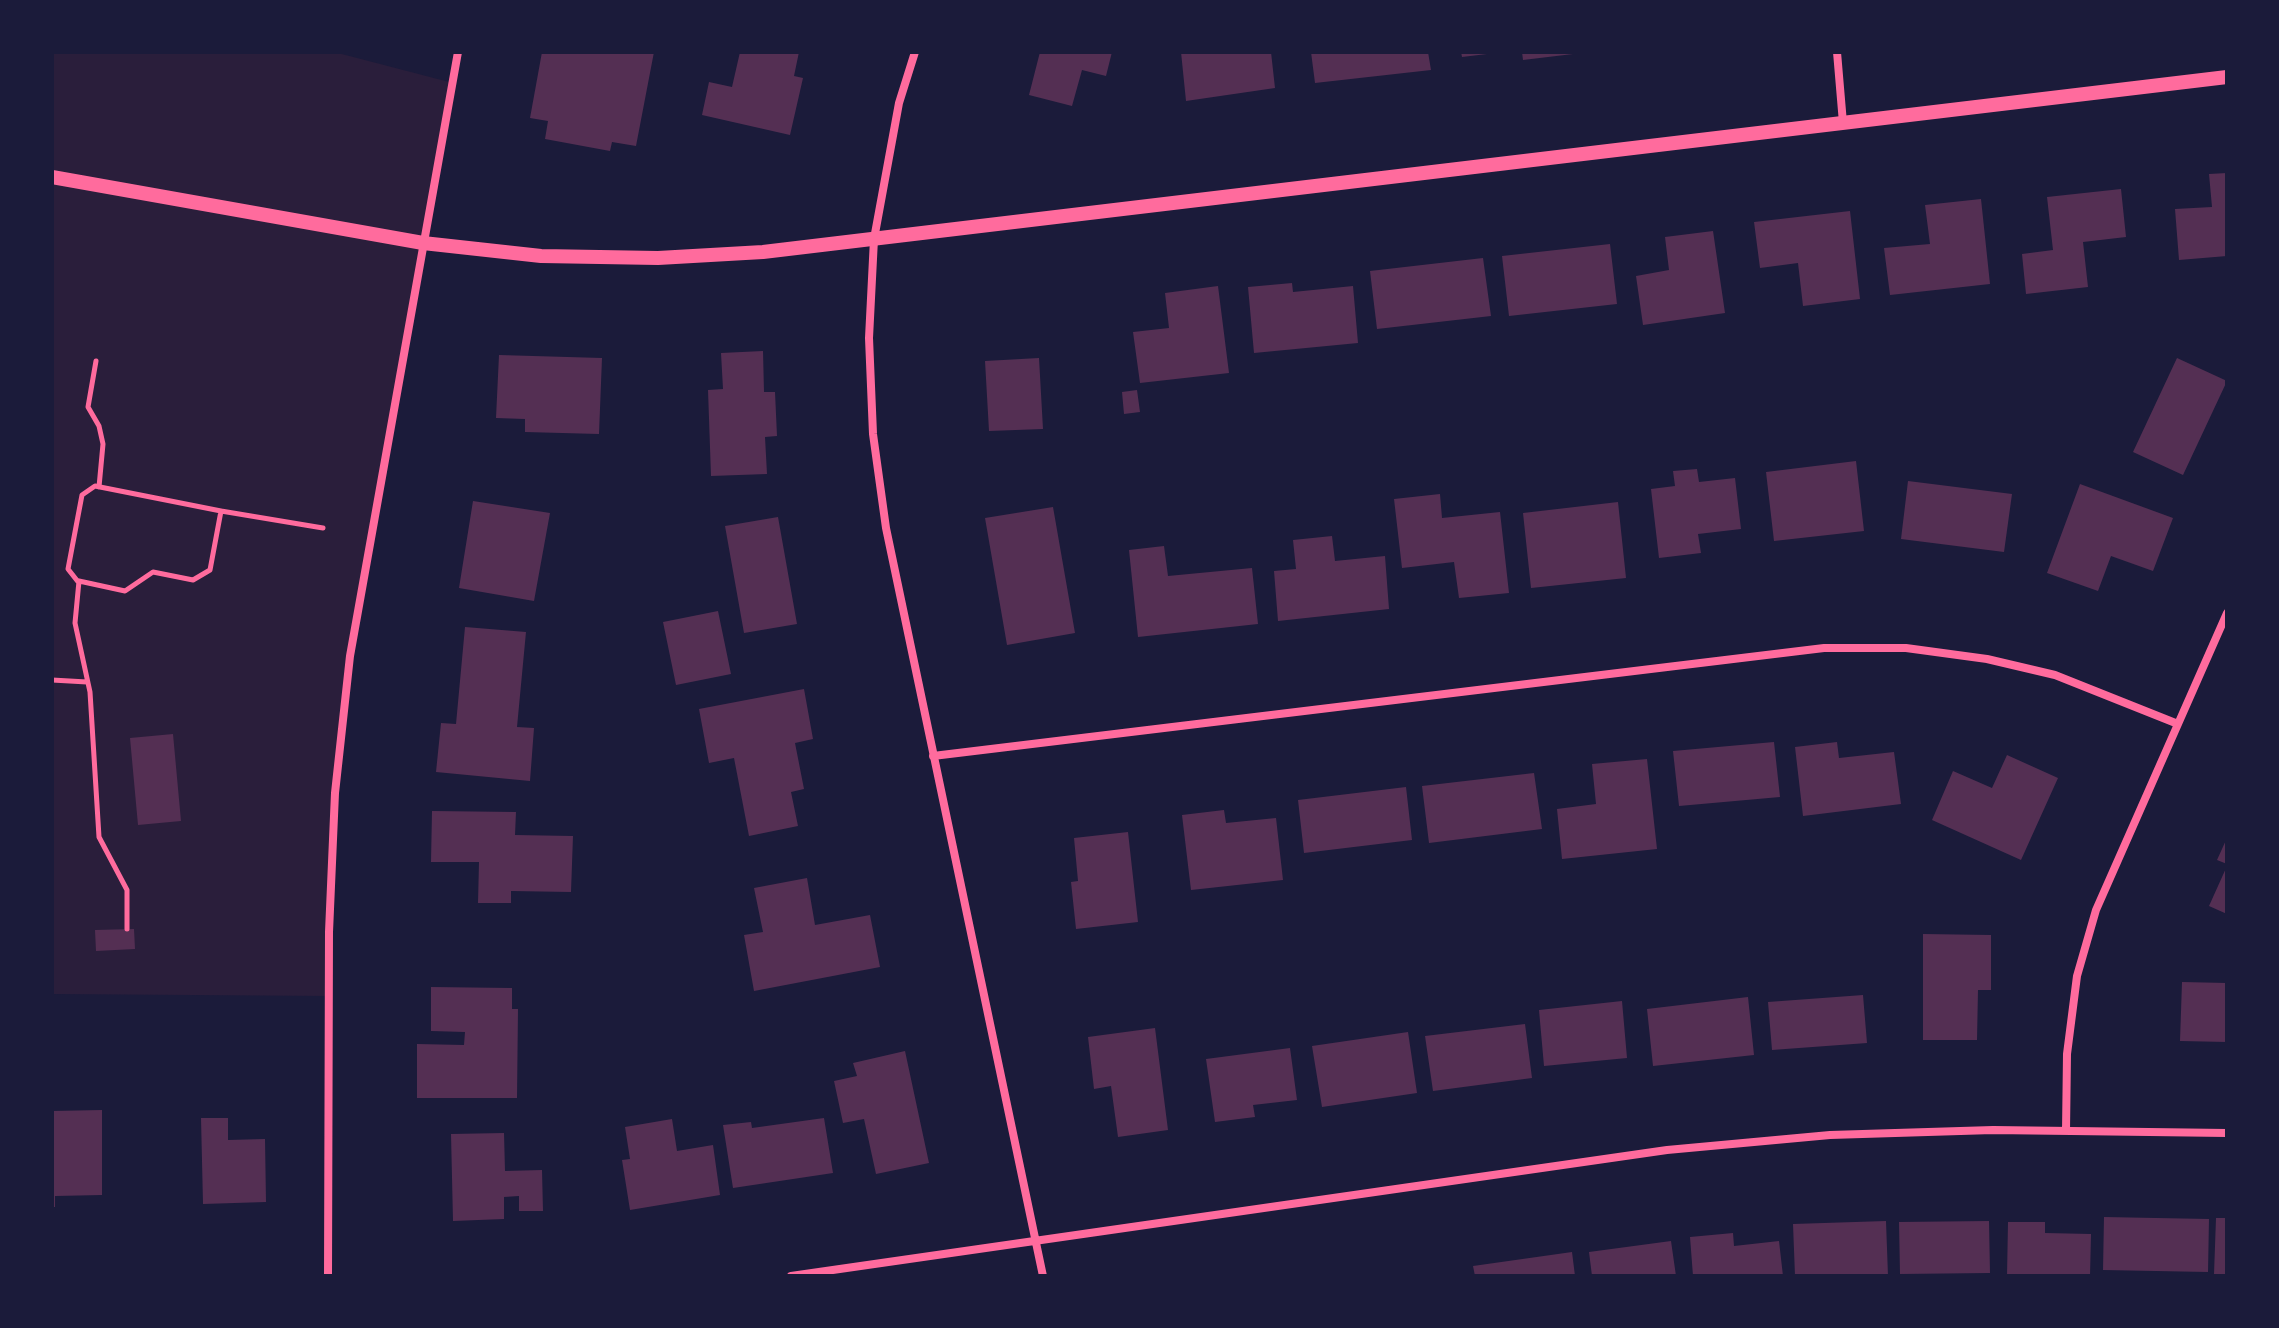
<!DOCTYPE html>
<style>
body{margin:0}
#map{position:relative;width:2279px;height:1328px;overflow:hidden;background:#1b1b3a;font-family:Cabin,sans-serif}
canvas{display:block}
.frame{position:absolute;inset:0;border:54px solid #1b1b3a;pointer-events:none}
</style>
<div id="map">
<canvas width="2279" height="1328"></canvas>
<div class="frame"></div>
</div>
<script>
const g = document.querySelector('canvas').getContext('2d');
g.lineJoin = 'round';
function fill(path, color) { g.fillStyle = color; g.fill(path, 'evenodd'); }
const toPath = rows => new Path2D(rows.map(r => 'M' + r).join(''));
function strokePath(path, color, width, dash) { g.strokeStyle = color; g.lineWidth = width; g.lineCap = dash ? 'butt' : 'round'; g.setLineDash(dash || []); g.stroke(path); }
fill(toPath([
 [52,52,334,52,453,83,350,656,335,793,330,996,52,994]
]), '#2a1e3b');
fill(toPath([
 [542,52,654,52,636,146,612,142,610,151,545,139,548,121,530,118],
 [740,52,799,52,794,76,803,78,790,135,702,115,709,82,732,87],
 [1040,52,1112,52,1106,76,1082,70,1072,106,1029,95],
 [1181,52,1271,52,1275,88,1186,101],
 [1311,52,1428,52,1431,70,1315,83],
 [1461,52,1486,52,1487,54,1462,57],
 [1522,52,1573,52,1573,54,1523,60],
 [2227,173,2227,256,2179,260,2175,209,2212,207,2209,174],
 [2121,189,2126,237,2083,242,2088,287,2026,294,2022,254,2053,250,2047,197],
 [1981,199,1990,284,1890,295,1884,248,1930,244,1925,205],
 [1850,211,1860,299,1803,306,1798,263,1760,268,1754,222],
 [1713,231,1725,313,1643,325,1636,276,1669,270,1665,237],
 [1610,244,1617,304,1509,316,1502,256],
 [1483,258,1491,316,1377,329,1370,271],
 [1292,283,1293,292,1353,286,1358,343,1254,353,1248,287],
 [1218,286,1229,373,1140,383,1133,332,1169,328,1165,293],
 [763,351,764,392,775,392,777,436,765,437,767,474,711,476,708,390,723,389,721,353],
 [499,355,602,358,599,434,525,432,525,419,496,418],
 [1039,358,1043,429,989,431,985,361],
 [2177,358,2227,381,2183,475,2133,452],
 [1137,390,1140,412,1124,414,1122,392],
 [1856,461,1864,531,1774,541,1766,472],
 [1697,469,1699,482,1735,478,1741,529,1698,534,1701,553,1659,558,1651,489,1675,486,1673,471],
 [1908,481,2012,494,2004,552,1901,539],
 [2080,484,2173,518,2153,571,2111,556,2098,591,2047,573],
 [1440,494,1442,518,1500,512,1509,593,1459,598,1454,562,1402,568,1394,499],
 [473,501,550,513,534,601,459,588],
 [1618,502,1626,578,1531,588,1523,513],
 [1053,507,1075,633,1007,645,985,518],
 [778,517,797,624,744,633,725,526],
 [1332,536,1335,561,1385,556,1389,609,1278,621,1274,571,1296,569,1293,540],
 [1164,546,1168,576,1252,568,1258,624,1138,637,1129,550],
 [718,611,731,674,676,685,663,622],
 [465,627,526,632,517,727,534,728,530,781,436,772,441,723,456,724],
 [804,689,813,739,795,743,804,789,791,792,798,826,749,836,734,758,709,763,699,709],
 [173,734,181,821,138,825,130,738],
 [1774,742,1780,797,1679,806,1673,751],
 [1837,742,1839,758,1894,752,1901,804,1803,816,1795,747],
 [2007,755,2058,778,2021,860,1932,820,1953,771,1992,788],
 [1647,759,1657,849,1562,859,1557,809,1596,804,1592,764],
 [1534,773,1542,829,1429,843,1422,786],
 [1406,787,1412,840,1304,853,1298,800],
 [1224,810,1226,823,1276,818,1283,880,1191,890,1182,815],
 [432,811,516,812,515,835,573,836,571,892,511,891,511,903,478,903,479,862,431,862],
 [1128,832,1138,922,1076,929,1071,882,1078,881,1074,838],
 [2227,838,2227,864,2217,860],
 [2227,866,2227,914,2209,906],
 [807,878,815,925,870,915,880,967,754,991,744,935,763,932,754,888],
 [134,929,135,949,96,951,95,930],
 [1923,934,1991,935,1991,990,1978,990,1977,1040,1923,1040],
 [2182,982,2227,983,2227,1042,2180,1041],
 [431,987,512,988,512,1009,518,1009,517,1098,417,1098,417,1044,464,1045,465,1032,431,1031],
 [1863,995,1867,1043,1772,1050,1768,1002],
 [1748,997,1754,1055,1653,1066,1647,1009],
 [1622,1001,1627,1058,1544,1066,1539,1010],
 [1525,1024,1532,1078,1433,1091,1425,1036],
 [1155,1028,1168,1130,1118,1137,1111,1086,1094,1089,1088,1037],
 [1408,1032,1417,1093,1322,1107,1312,1046],
 [1290,1048,1297,1100,1253,1105,1255,1117,1215,1122,1206,1059],
 [905,1051,929,1163,876,1174,864,1119,843,1123,834,1081,857,1076,853,1063],
 [102,1110,102,1195,55,1196,55,1207,52,1207,52,1111],
 [201,1118,228,1118,228,1140,265,1139,266,1202,203,1204],
 [824,1118,833,1173,733,1188,723,1125,751,1122,752,1128],
 [672,1119,677,1151,713,1145,720,1195,630,1210,622,1160,630,1159,625,1127],
 [504,1133,505,1171,542,1170,543,1211,519,1211,519,1196,504,1197,504,1219,453,1221,451,1134],
 [2104,1217,2209,1219,2208,1272,2103,1270],
 [2216,1218,2227,1218,2227,1275,2214,1274],
 [1886,1221,1888,1276,1795,1276,1793,1224],
 [1989,1221,1990,1273,1900,1274,1899,1222],
 [2008,1222,2045,1222,2045,1233,2091,1234,2090,1276,2007,1276],
 [1733,1233,1734,1246,1779,1241,1783,1276,1693,1276,1690,1237],
 [1671,1241,1676,1276,1592,1276,1589,1252],
 [1572,1252,1575,1276,1475,1276,1473,1266]
]), '#542f53');
strokePath(toPath([
 [96,361,88,407,99,426,103,444,99,487],
 [79,583,68,569,82,495,95,486,221,511],
 [52,680,87,682],
 [127,929,127,890,99,837,90,692,75,623,79,581,125,591,153,572,193,580,210,570,221,511,323,528]
]), '#ff6b9d', 5);
strokePath(toPath([
 [915,52,899,103,874,239,869,338,873,434,886,528,1043,1276],
 [1837,52,1843,123],
 [933,756,1824,648,1906,648,1987,659,2055,675,2178,724],
 [2066,1131,2067,1054,2077,976,2096,910,2227,613],
 [328,1276,329,932,335,793,350,656,458,52],
 [791,1276,1667,1150,1830,1135,1993,1130,2227,1133]
]), '#ff6b9d', 8);
strokePath(toPath([
 [52,177,423,243,541,256,658,258,763,252,2227,77]
]), '#ff6b9d', 14);
</script>
